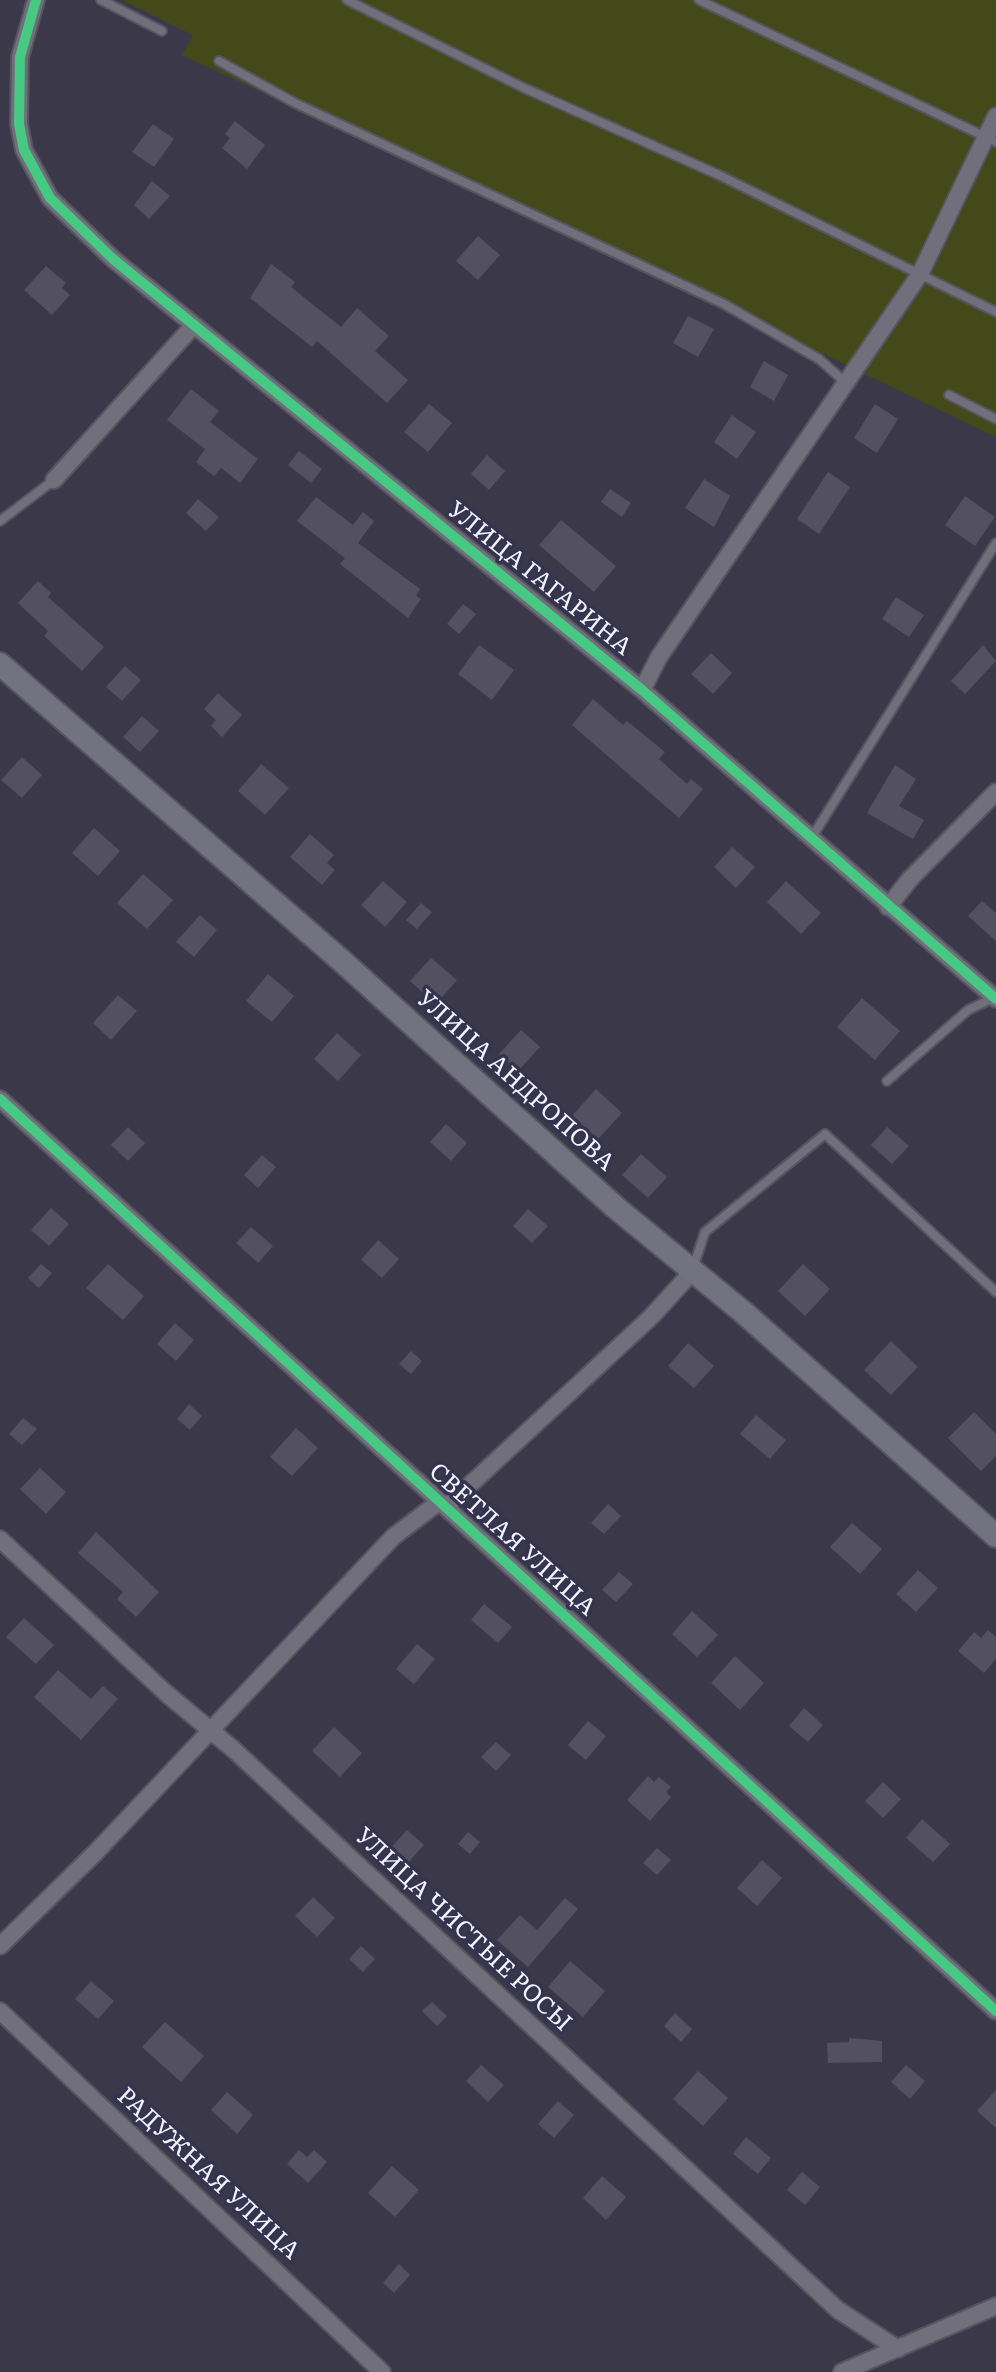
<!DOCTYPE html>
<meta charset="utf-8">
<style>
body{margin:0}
canvas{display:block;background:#3b3949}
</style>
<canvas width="996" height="2372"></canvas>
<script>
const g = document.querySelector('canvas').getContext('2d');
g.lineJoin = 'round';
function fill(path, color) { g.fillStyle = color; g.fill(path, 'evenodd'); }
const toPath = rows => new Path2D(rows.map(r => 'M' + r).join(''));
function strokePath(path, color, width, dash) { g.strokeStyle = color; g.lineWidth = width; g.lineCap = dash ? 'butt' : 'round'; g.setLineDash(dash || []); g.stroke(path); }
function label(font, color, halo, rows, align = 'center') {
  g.font = font + ' Literata,serif'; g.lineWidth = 7; g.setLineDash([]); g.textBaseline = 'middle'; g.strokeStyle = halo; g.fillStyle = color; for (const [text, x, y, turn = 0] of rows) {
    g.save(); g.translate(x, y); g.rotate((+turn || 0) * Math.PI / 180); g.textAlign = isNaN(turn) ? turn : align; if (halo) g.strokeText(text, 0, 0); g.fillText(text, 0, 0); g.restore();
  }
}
fill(toPath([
 [122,0,996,0,996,437,690,290,182,55,193,35]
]), '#444919');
fill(toPath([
 [235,121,265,145,247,169,222,148,230,138,225,134],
 [153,124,174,139,154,167,132,152],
 [152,181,170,196,149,219,134,205],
 [478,236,500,255,478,280,456,261],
 [271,264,295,282,291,287,341,327,357,308,389,336,375,351,408,380,387,403,317,341,312,347,250,298],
 [46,266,66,283,62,288,70,295,52,315,24,290],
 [688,316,714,329,698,357,673,343],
 [764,361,788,375,774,401,750,387],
 [191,389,219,411,210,422,258,459,240,483,221,468,214,476,196,462,205,449,167,420],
 [429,404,452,423,428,452,404,432],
 [875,404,898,419,877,453,854,438],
 [732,415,756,432,737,459,714,442],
 [299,451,322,469,311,483,288,465],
 [487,455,505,471,489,490,471,474],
 [828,472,850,487,819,534,797,519],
 [704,479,730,496,714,527,685,508],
 [610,489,631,503,622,517,601,502],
 [965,496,995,517,975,546,945,525],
 [316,497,353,525,363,512,374,521,358,543,420,589,416,596,421,599,408,618,340,564,345,558,297,521],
 [198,499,219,517,206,531,186,513],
 [561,520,616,566,594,592,539,545],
 [38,581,51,593,48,597,104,647,82,671,44,636,48,631,18,603],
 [896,597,924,615,909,637,882,619],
 [463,604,476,614,459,634,447,624],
 [479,645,514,670,492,700,458,674],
 [983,645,996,661,965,694,951,681],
 [711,653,732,673,713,694,691,674],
 [125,666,141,680,122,701,106,687],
 [218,693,242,715,222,737,211,726,216,720,204,709],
 [593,699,623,725,627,721,665,752,659,759,687,784,691,779,703,789,679,818,572,725],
 [142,716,159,731,140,752,123,737],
 [22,757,42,775,22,798,1,780],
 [261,764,289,788,265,815,238,791],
 [895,765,916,779,899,806,924,820,913,839,867,813],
 [94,828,120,851,98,876,72,853],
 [310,834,334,855,327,863,335,870,322,885,290,857],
 [732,847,755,867,736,888,714,867],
 [143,874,173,900,147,929,117,903],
 [383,881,407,902,385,927,361,905],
 [786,881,821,913,801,934,767,902],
 [982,901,996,913,996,941,968,916],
 [421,903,432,912,417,929,406,920],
 [200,915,217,930,194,957,176,942],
 [431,958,457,980,436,1004,410,981],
 [268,974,294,996,272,1022,246,1001],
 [118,995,137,1011,111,1040,93,1023],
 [862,998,900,1031,875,1060,837,1027],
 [521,1030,540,1047,518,1071,499,1054],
 [337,1033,361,1055,338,1081,314,1059],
 [596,1089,622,1113,598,1139,572,1116],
 [446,1124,467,1143,451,1161,430,1142],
 [128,1127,145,1143,128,1161,111,1145],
 [887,1127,909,1146,892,1164,871,1145],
 [641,1154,667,1177,648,1198,622,1175],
 [262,1155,276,1167,258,1188,244,1175],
 [51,1208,69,1224,49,1246,31,1230],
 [528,1209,548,1226,532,1243,513,1226],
 [251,1227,273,1246,258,1263,236,1243],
 [378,1240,399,1259,382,1278,361,1260],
 [41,1264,52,1273,39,1288,28,1278],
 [108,1264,144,1296,123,1320,86,1288],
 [803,1264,830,1289,805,1316,778,1291],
 [175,1323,194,1340,176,1361,157,1344],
 [891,1341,918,1367,891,1395,864,1370],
 [688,1343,714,1366,694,1388,668,1366],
 [411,1351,422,1361,411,1374,399,1364],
 [189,1404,202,1416,190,1430,177,1419],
 [974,1412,996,1434,996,1456,981,1471,948,1438],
 [756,1415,786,1440,770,1459,740,1434],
 [23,1418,37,1429,22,1445,9,1434],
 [296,1428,318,1448,292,1476,270,1457],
 [40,1468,66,1492,46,1514,20,1489],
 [608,1504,621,1516,604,1534,591,1523],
 [852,1523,882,1549,860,1574,830,1547],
 [96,1532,159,1592,136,1617,117,1599,123,1592,78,1553],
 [918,1570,938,1588,916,1612,896,1594],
 [619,1572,633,1584,616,1602,602,1590],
 [484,1604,512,1627,498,1643,471,1620],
 [692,1611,718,1635,697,1657,672,1634],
 [24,1618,54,1645,36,1664,6,1637],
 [988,1630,996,1637,996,1659,984,1673,958,1651,974,1632,981,1638],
 [417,1644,435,1659,414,1684,396,1669],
 [735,1656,764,1683,740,1710,711,1683],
 [58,1670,91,1699,103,1686,118,1699,81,1740,34,1697],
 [804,1708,823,1725,808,1742,789,1726],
 [588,1721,606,1736,586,1760,568,1745],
 [334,1727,362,1753,340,1777,312,1751],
 [496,1742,511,1755,496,1771,481,1757],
 [648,1776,654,1782,659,1777,671,1787,666,1792,671,1797,650,1821,627,1800],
 [883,1782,901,1799,883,1818,865,1801],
 [922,1819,950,1844,933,1862,906,1838],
 [407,1830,424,1845,405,1866,388,1851],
 [468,1832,480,1842,470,1854,458,1844],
 [657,1848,671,1860,657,1875,643,1863],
 [762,1860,782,1878,757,1906,737,1888],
 [313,1897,335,1918,317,1937,295,1916],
 [565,1898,578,1909,528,1967,497,1940,520,1915,537,1930],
 [361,1946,375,1959,363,1972,349,1959],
 [570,1961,605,1991,583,2017,548,1987],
 [91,1981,114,2001,98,2019,75,1999],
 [432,2002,447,2016,437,2026,422,2011],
 [675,2013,692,2029,681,2042,664,2026],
 [165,2022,204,2056,181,2082,142,2047],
 [849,2038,882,2041,882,2062,828,2063,827,2043,849,2042],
 [481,2065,504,2085,488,2102,466,2081],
 [906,2065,925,2081,910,2099,891,2082],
 [698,2071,728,2098,703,2126,673,2099],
 [996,2090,996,2128,977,2111],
 [227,2092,253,2115,237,2134,211,2110],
 [558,2101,574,2115,554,2138,538,2124],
 [746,2137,771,2158,758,2174,733,2154],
 [299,2150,307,2157,314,2150,327,2162,308,2183,287,2164],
 [392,2166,419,2190,395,2217,368,2193],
 [802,2172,820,2187,805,2205,787,2190],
 [602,2176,626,2197,606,2220,583,2198],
 [399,2264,410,2275,394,2293,383,2283]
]), '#525061');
const lane = toPath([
 [101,0,162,31],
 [347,0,524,88,719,175,996,312],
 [699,0,996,142],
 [219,61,295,103,724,304,819,359,845,382],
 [949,395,996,419],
 [0,521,54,480],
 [812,837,996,543],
 [887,1081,968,1010,993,998],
 [693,1268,705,1232,825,1134,996,1292]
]);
const street = toPath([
 [36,0,20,57,19,124,24,150,50,198,113,259,642,690,996,999],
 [54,480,194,325],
 [642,690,659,657,920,274,996,116],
 [888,907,910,879,996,792],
 [0,1099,996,2011],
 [446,1507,651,1317,691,1273],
 [0,1539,167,1694,233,1749,838,2310,898,2349],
 [0,1946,96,1852,393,1537,439,1502],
 [0,2011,382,2372],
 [842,2372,996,2306]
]);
const secondary = toPath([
 [0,664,343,962,615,1207,743,1312,996,1536]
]);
strokePath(lane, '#555560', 12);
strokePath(street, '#555560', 20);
strokePath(secondary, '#555560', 26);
strokePath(lane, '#716f7c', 8);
strokePath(street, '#716f7c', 16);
strokePath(secondary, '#737280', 22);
strokePath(toPath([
 [36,0,20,57,19,124,24,150,50,198,113,259,642,690,996,999],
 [0,1099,996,2011]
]), '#46c982', 10);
label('24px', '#f3f3fe', '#36334f', [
 ["УЛИЦА ГАГАРИНА",539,579,39],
 ["УЛИЦА АНДРОПОВА",515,1081,42],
 ["СВЕТЛАЯ УЛИЦА",512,1540,42],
 ["УЛИЦА ЧИСТЫЕ РОСЫ",463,1930,43],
 ["РАДУЖНАЯ УЛИЦА",208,2174,43]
]);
</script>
